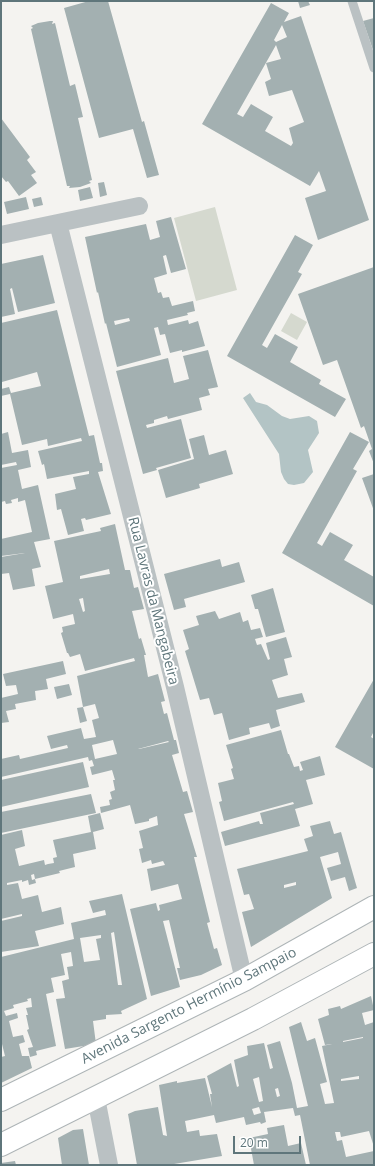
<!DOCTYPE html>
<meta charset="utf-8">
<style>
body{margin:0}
#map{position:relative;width:375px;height:1166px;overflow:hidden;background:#f4f3f0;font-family:"Open Sans",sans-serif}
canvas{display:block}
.frame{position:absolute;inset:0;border:2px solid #5f767b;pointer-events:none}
.scale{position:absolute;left:233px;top:1136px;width:68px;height:18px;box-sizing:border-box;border:2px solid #5f767b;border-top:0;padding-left:5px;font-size:12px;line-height:14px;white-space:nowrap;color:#5f767b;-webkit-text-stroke:3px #fff;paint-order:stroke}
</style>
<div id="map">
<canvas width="375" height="1166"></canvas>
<div class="frame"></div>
<div class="scale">20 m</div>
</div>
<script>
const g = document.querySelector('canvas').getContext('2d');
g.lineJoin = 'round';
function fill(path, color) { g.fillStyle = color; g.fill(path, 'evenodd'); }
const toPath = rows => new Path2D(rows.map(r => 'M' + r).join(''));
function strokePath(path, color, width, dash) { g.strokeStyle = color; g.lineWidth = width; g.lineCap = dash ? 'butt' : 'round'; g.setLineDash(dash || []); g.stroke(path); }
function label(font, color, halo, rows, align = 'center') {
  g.font = font + ' "Open Sans",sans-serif'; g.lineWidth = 4; g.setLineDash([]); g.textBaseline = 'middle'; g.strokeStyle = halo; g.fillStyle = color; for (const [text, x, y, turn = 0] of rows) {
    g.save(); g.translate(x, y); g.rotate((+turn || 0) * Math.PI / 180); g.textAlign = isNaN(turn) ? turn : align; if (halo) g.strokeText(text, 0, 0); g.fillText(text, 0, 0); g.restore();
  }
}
fill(toPath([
 [215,207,237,290,196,301,174,218],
 [291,313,307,322,297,340,281,331]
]), '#d5d9cf');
fill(toPath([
 [250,393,256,402,267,405,282,416,290,419,309,416,317,421,319,433,308,450,313,472,304,483,294,485,288,484,284,479,281,472,279,454,243,398]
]), '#b3c4c5');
fill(toPath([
 [89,1,108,1,142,122,144,121,159,175,147,178,133,129,99,138,64,8],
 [298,1,308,1,310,5,300,8],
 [271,3,289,13,284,22,301,16,369,220,318,240,305,198,326,191,319,171,310,186,202,124],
 [282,25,287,37,276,42,274,40],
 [276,45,281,59,266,63,271,79,265,82,269,96,292,90,304,122,289,128,293,143,291,146,265,131,273,117,251,104,243,117,237,114],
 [374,18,374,53,363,21],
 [50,21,53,21,52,24,55,23,70,86,75,84,83,117,78,118,92,180,89,181,91,183,80,187,69,188,70,186,67,186,31,29,33,28,31,26,38,23],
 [1,118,30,157,27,160,36,172,31,175,37,183,19,196,8,181,6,182,1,176],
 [104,182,107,195,100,197,98,183],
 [90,187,93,198,80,201,78,190],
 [26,197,29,209,7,214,4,202],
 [41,197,43,205,34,207,32,199],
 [171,217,186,269,171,273,166,255,163,256,167,274,154,278,158,293,161,292,163,298,169,297,172,306,193,301,195,311,187,313,188,315,167,320,168,325,188,320,189,324,198,321,205,346,182,352,182,350,170,353,165,334,160,335,158,327,154,328,161,355,117,367,106,323,105,324,98,292,97,293,85,237,146,224,150,240,160,237,156,221],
 [129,318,130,321,115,325,114,321],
 [295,235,313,245,298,272,302,274,262,345,267,348,275,334,298,347,290,362,321,380,319,384,346,399,335,417,227,356],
 [43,255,55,303,18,312,12,288,10,289,15,314,1,317,1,264],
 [374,267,374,464,369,451,372,449,364,426,361,428,337,360,323,365,298,294],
 [57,310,89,436,94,435,100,463,102,463,103,471,98,472,111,514,86,520,85,518,81,519,84,531,68,535,61,509,57,510,55,494,76,489,73,477,89,474,89,471,47,479,44,464,42,465,38,451,82,441,81,438,48,446,47,439,22,445,10,394,1,396,1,389,9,387,11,393,41,386,37,372,2,382,1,323],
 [208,350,218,387,208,389,210,395,199,398,202,410,168,419,167,416,154,420,154,423,146,425,147,428,181,419,191,458,156,468,157,470,143,474,116,371,168,358,174,383,189,379,183,356],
 [8,432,12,453,28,450,31,467,18,470,22,489,38,485,50,539,34,542,41,567,32,569,35,586,13,590,9,573,1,574,1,557,25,553,1,556,1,539,32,532,25,500,18,502,18,498,11,500,12,503,6,504,5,501,1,502,1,468,17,465,16,462,1,465,1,434],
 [350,432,369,442,353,469,357,471,317,543,322,546,330,532,353,545,344,560,374,577,374,606,282,553],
 [204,435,209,455,226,450,233,474,199,484,200,488,166,498,158,470,194,459,189,439],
 [374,474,374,511,362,478],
 [115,524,125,570,130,570,134,588,138,587,144,609,132,611,139,639,141,638,146,655,144,655,148,677,158,674,165,701,161,702,164,714,167,713,174,740,176,740,179,753,172,755,183,792,187,791,193,812,184,814,197,857,194,857,210,922,207,923,214,949,217,948,222,965,201,975,180,980,177,968,180,968,169,920,163,921,180,987,151,996,130,909,156,903,158,911,160,910,159,905,182,899,178,884,151,891,147,869,165,865,163,861,152,864,151,860,142,863,139,849,143,848,139,831,158,825,157,816,149,819,149,821,135,824,130,805,101,813,100,807,110,805,109,800,112,799,110,792,115,790,113,780,115,780,112,770,92,775,90,767,94,766,92,760,89,761,88,757,1,777,1,759,19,755,20,759,68,748,67,745,51,749,47,736,81,728,84,739,96,737,92,720,99,718,95,704,83,707,87,721,80,723,77,708,83,707,77,676,135,661,134,658,85,671,80,654,70,657,68,653,67,653,61,633,63,632,62,627,75,624,73,614,53,619,45,586,63,582,54,541,101,531,100,528],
 [109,569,110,574,80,579,80,576],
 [83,598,85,611,83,612,79,599],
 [113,740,117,754,95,759,92,745],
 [168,741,169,742,139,749,138,749],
 [220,559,222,567,239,562,245,582,184,599,186,607,174,610,164,574],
 [273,588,285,632,266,637,258,609,255,609,251,595],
 [215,611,219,619,240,612,243,622,248,620,251,630,260,628,263,637,255,639,257,645,261,644,268,660,270,659,266,643,286,637,292,657,284,659,288,675,272,680,278,698,302,693,305,702,276,710,280,726,271,729,269,723,249,728,250,734,229,740,222,713,214,715,209,698,200,700,185,651,189,649,183,630,199,625,196,616],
 [63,661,66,674,46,679,48,689,35,691,36,700,15,704,16,709,6,711,9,722,1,723,1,698,18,694,16,685,6,686,3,674],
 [374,679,374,731,371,737,374,739,374,769,335,747],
 [69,684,72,695,57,699,54,687],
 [281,730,288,754,289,754,294,767,299,766,300,771,303,770,300,762,320,756,325,775,306,780,313,804,295,809,300,826,225,846,221,832,259,821,260,824,263,824,260,813,294,804,293,802,224,821,219,802,222,801,218,783,234,779,231,769,233,768,226,745],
 [83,762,89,787,1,807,1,780],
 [91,794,96,813,1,833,1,812],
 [100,813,104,829,93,832,96,849,73,854,75,867,59,871,60,873,35,879,34,874,31,875,32,880,35,879,36,883,29,885,28,880,22,882,22,880,7,883,7,885,18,883,22,899,38,895,42,912,61,907,64,924,35,931,39,946,1,952,1,921,22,916,22,914,1,919,1,835,22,830,25,846,15,849,19,866,44,860,45,865,48,864,54,863,53,858,57,857,53,840,91,832,88,816],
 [330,821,334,834,341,832,357,888,349,891,345,877,331,881,327,868,341,864,338,852,320,857,332,898,251,947,242,912,254,909,249,894,244,895,237,869,308,851,304,839,313,836,310,826],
 [296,882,296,885,284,888,284,885],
 [122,894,147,999,121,1011,122,1014,106,1015,106,1019,93,1021,96,1044,65,1049,56,999,65,998,62,981,69,979,67,967,73,966,71,952,61,954,65,975,51,978,54,992,46,994,56,1046,36,1051,37,1055,30,1057,28,1048,33,1047,27,1030,29,1029,26,1015,28,1015,26,1008,32,1007,31,998,27,999,28,1001,13,1005,14,1008,4,1011,6,1016,17,1013,18,1018,9,1021,13,1037,23,1035,25,1042,19,1044,22,1056,29,1056,32,1068,1,1083,1,1057,5,1056,1,1040,1,957,74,939,71,923,106,915,105,910,93,913,89,901],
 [114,932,122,985,118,985,111,933],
 [101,935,101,938,96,939,100,960,84,962,80,938],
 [371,996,374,1010,362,1013,365,1025,374,1022,374,1147,369,1131,341,1137,340,1132,335,1132,337,1141,342,1140,346,1157,374,1151,374,1165,310,1165,300,1115,295,1116,293,1108,264,1112,266,1122,261,1124,260,1122,246,1125,244,1117,216,1123,214,1115,185,1121,187,1132,199,1130,200,1136,217,1134,222,1156,168,1165,137,1165,128,1114,135,1111,158,1107,163,1135,167,1136,159,1085,177,1081,177,1083,205,1078,212,1107,210,1094,212,1094,207,1076,231,1063,237,1087,239,1086,234,1060,248,1055,247,1046,264,1043,270,1069,273,1068,267,1045,280,1041,292,1083,297,1108,308,1106,289,1027,301,1022,307,1041,315,1038,327,1082,320,1084,325,1104,334,1103,322,1046,332,1044,325,1045,318,1019,329,1015,328,1009,340,1006,341,1009],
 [363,1037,363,1038,343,1042,343,1041],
 [359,1076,359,1079,341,1081,341,1079],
 [259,1077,263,1101,259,1102,253,1079],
 [278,1088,280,1096,277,1097,275,1089],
 [259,1107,261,1113,254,1115,252,1109],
 [284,1125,288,1146,301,1143,306,1165,254,1165,249,1138,268,1134,267,1128],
 [83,1129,89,1165,62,1165,58,1138,73,1130],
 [15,1161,16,1165,1,1165,1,1163]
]), '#a3b0b1');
const primary = toPath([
 [1,1100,244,980,374,907],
 [1,1145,253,1019,374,954]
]);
strokePath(primary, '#aeb5b7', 24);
strokePath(toPath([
 [352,1,374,68]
]), '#bac1c3', 9);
strokePath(toPath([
 [58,223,175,687,244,980],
 [1,235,139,206],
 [96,1098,109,1165]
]), '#bac1c3', 18);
strokePath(primary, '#fff', 22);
label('14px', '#5f767b', '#fff', [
 ["Rua Lavras da Mangabeira",153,601,76],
 ["Avenida Sargento Hermínio Sampaio",189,1006,-27]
]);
</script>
